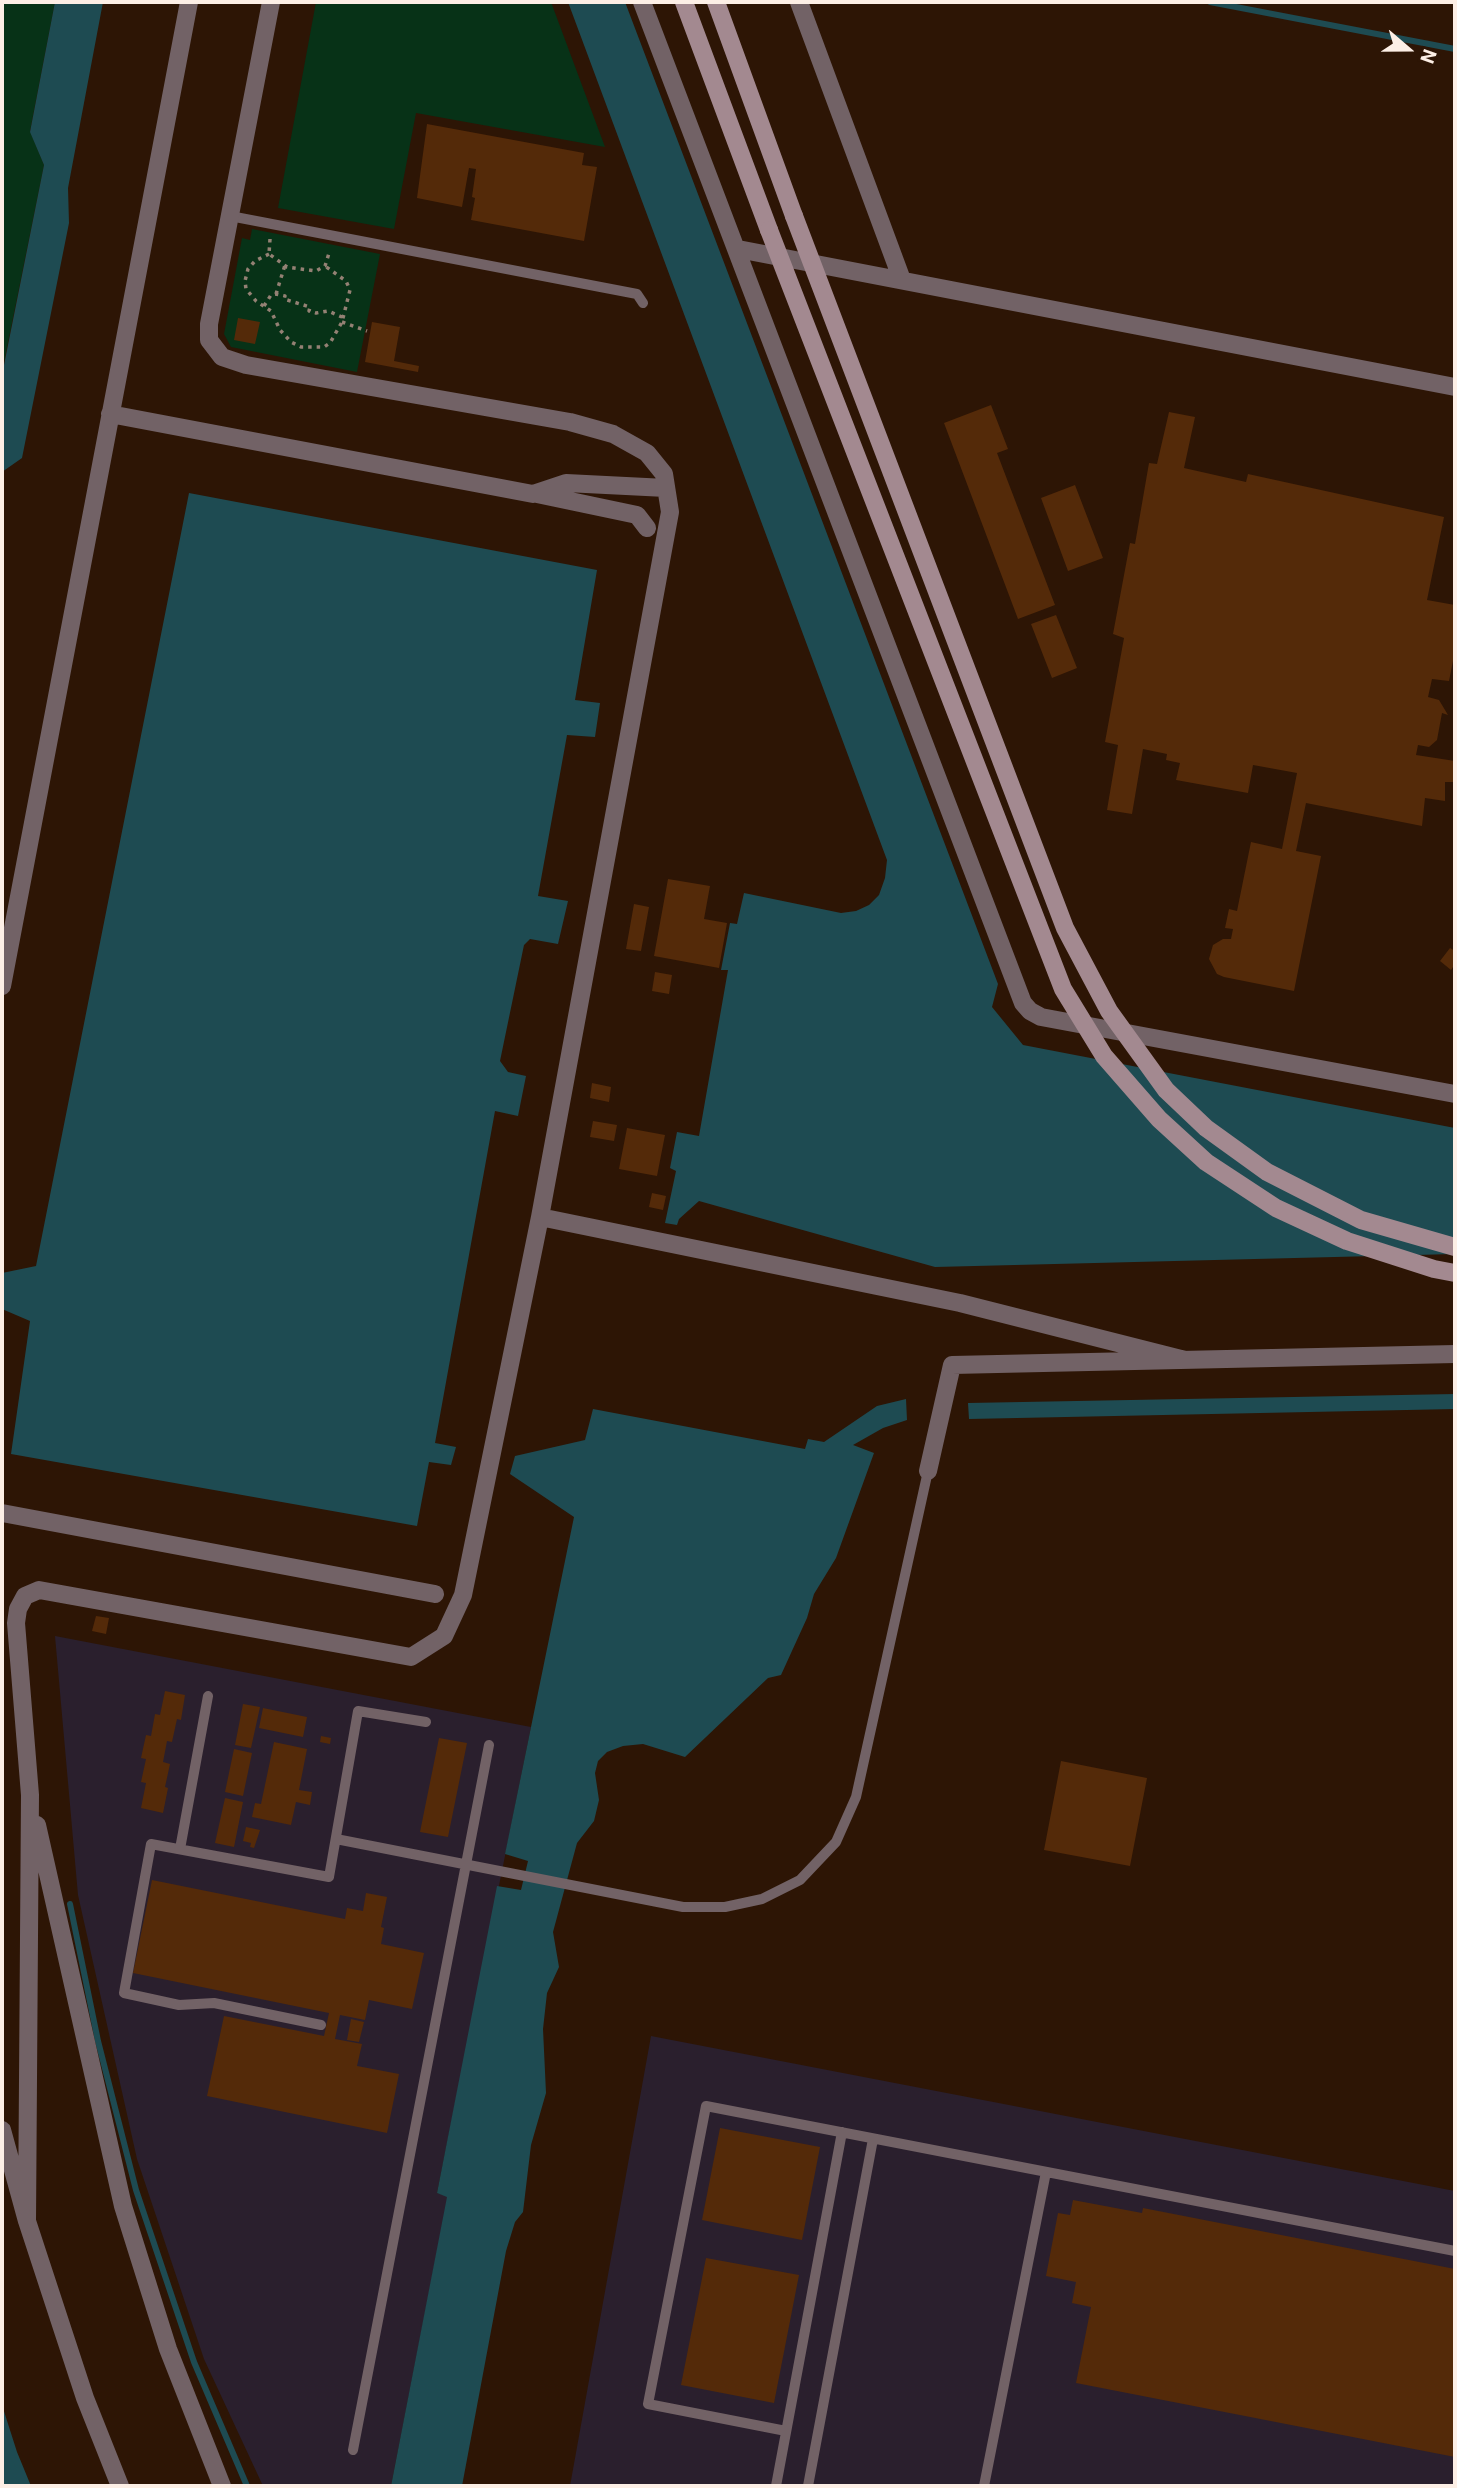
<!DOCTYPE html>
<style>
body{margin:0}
#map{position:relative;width:1457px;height:2488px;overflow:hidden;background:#2d1505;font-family:Roboto,sans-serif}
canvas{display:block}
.frame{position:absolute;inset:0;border:4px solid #fdefe6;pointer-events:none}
.north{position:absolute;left:1373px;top:14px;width:70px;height:70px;-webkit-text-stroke:5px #2d1505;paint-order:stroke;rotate:110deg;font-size:19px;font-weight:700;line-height:28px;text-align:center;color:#fdefe6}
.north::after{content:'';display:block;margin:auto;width:24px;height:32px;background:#fdefe6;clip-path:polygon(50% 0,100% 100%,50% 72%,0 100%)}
</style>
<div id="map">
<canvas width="1457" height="2488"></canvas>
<div class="frame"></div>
<div class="north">N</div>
</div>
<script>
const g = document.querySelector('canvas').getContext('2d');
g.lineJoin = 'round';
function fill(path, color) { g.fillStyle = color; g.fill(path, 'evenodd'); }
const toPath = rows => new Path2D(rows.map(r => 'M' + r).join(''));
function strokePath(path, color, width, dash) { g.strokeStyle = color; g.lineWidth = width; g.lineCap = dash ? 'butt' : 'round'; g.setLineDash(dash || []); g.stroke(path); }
fill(toPath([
 [55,1636,531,1727,437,2193,448,2196,391,2486,263,2486,204,2359,137,2159,78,1895],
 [651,2036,1455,2191,1455,2486,570,2486]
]), '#2a1f2d');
fill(toPath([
 [2,2,55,2,30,131,44,165,2,372],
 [316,2,551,2,605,147,416,113,394,229,278,208],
 [252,229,380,254,357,372,231,347,224,334,242,238,250,240]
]), '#073217');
fill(toPath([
 [55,2,103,2,68,188,69,223,22,458,2,472,2,375,44,165,30,132],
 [568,2,625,2,998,984,992,1007,1023,1045,1455,1128,1455,1254,935,1267,699,1201,679,1219,677,1225,665,1223,676,1171,670,1168,677,1132,699,1136,728,970,721,970,730,923,737,924,744,893,841,913,856,911,869,905,879,895,885,878,887,860],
 [189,493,597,570,575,700,600,703,595,737,567,735,538,896,568,901,558,944,530,939,524,945,500,1061,508,1072,526,1076,518,1116,495,1111,435,1443,456,1447,451,1465,429,1462,417,1526,11,1454,30,1321,2,1309,2,1273,36,1266],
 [1455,1394,1455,1409,969,1419,968,1403],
 [906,1399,907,1420,883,1428,853,1445,874,1453,836,1558,814,1594,807,1618,781,1675,768,1678,685,1757,643,1744,623,1746,607,1752,598,1761,595,1773,599,1800,594,1821,577,1843,553,1932,559,1967,547,1993,543,2029,546,2093,531,2145,523,2212,515,2222,506,2251,462,2486,391,2486,447,2197,437,2193,497,1886,521,1890,528,1861,505,1854,574,1517,510,1474,515,1456,585,1440,593,1409,805,1449,808,1439,824,1442,877,1406],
 [2,2405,17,2452,31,2486,2,2486]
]), '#1e4b52');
strokePath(toPath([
 [1210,2,1455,49],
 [70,1904,98,2041,136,2190,194,2362,247,2486]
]), '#1e4b52', 6);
fill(toPath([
 [427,124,584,153,582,165,597,167,584,241,471,220,475,198,472,197,476,169,469,168,462,207,417,198],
 [238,318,260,322,255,344,234,340],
 [372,322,400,327,394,361,419,366,418,372,365,362],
 [991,405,1008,449,997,453,1055,605,1018,619,944,423],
 [1169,412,1195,417,1184,468,1246,482,1248,474,1444,517,1427,600,1455,605,1455,651,1449,681,1432,679,1428,697,1439,700,1448,715,1442,713,1437,740,1429,747,1418,745,1416,755,1455,761,1455,782,1445,782,1445,801,1425,798,1422,826,1306,803,1296,851,1321,856,1294,991,1224,977,1217,974,1209,959,1213,945,1223,939,1231,939,1233,929,1225,928,1229,909,1237,911,1251,842,1282,849,1297,773,1253,765,1248,793,1176,780,1180,763,1166,760,1167,754,1143,749,1132,814,1107,810,1118,745,1105,742,1124,638,1113,634,1130,543,1135,544,1149,463,1157,464],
 [1075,485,1103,558,1068,571,1041,498],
 [1056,615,1077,668,1052,678,1031,624],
 [668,879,710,886,704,919,727,923,719,968,654,956],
 [634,904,649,907,641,951,626,949],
 [1450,948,1455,951,1455,964,1451,970,1440,961],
 [655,972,672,975,669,994,652,991],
 [592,1083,611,1087,609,1102,590,1098],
 [593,1121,617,1125,614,1141,590,1137],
 [627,1128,665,1135,657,1176,619,1169],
 [652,1193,666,1196,663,1210,649,1207],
 [96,1616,109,1618,106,1634,92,1631],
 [165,1691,185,1695,181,1720,177,1719,172,1742,167,1741,163,1762,170,1764,165,1787,168,1788,163,1813,141,1808,146,1783,141,1782,146,1759,141,1758,146,1735,151,1736,155,1714,160,1715],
 [243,1704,260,1707,251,1748,235,1745],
 [263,1708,307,1717,303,1737,259,1728],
 [321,1736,331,1738,330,1744,320,1742],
 [439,1738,467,1743,448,1837,420,1832],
 [274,1742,307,1749,299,1790,312,1792,310,1805,296,1802,291,1825,252,1817,255,1803,261,1804],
 [234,1749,252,1753,243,1796,225,1792],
 [1061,1761,1147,1778,1130,1866,1044,1850],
 [225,1798,243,1802,234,1847,215,1843],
 [246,1827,260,1830,254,1848,250,1847,251,1843,243,1841],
 [152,1880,345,1919,347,1908,363,1911,366,1893,387,1897,381,1927,384,1928,381,1944,424,1953,412,2009,369,2000,365,2020,340,2015,335,2039,362,2044,357,2066,399,2074,387,2133,207,2096,224,2016,324,2036,329,2013,133,1973],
 [351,2019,364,2022,359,2042,347,2040],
 [720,2128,820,2147,802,2240,702,2220],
 [1073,2200,1142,2213,1143,2208,1455,2269,1455,2457,1076,2383,1091,2307,1072,2303,1076,2282,1046,2276,1058,2213,1070,2215],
 [706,2258,799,2275,774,2403,681,2385]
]), '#542a09');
strokePath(toPath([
 [270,239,269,254,287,267,301,269,316,271,325,266,330,250],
 [269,254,255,261,248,269,245,281,246,289,256,301,271,311,280,330,291,342,301,347,324,347,330,343,342,322,350,290,346,281,325,266],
 [276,294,285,265],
 [264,306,271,295,276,294,285,296,284,299,310,307,309,311,316,313,328,311,342,317],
 [342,322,367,331]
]), '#948174', 3.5, [3.5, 5]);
strokePath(toPath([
 [230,216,637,294,643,303],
 [336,1839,683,1907,725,1907,762,1899,800,1880,836,1842,856,1797,928,1471],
 [180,1849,208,1696],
 [321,2025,214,2003,179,2005,124,1993,151,1844,329,1877,358,1711,426,1722],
 [786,2431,648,2404,706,2106,1455,2251],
 [353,2450,489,1745],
 [776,2486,842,2132],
 [808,2486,873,2139],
 [984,2486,1046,2172]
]), '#726266', 10);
strokePath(toPath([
 [642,2,1023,1003,1030,1011,1041,1017,1455,1094],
 [799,2,902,280],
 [738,249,1455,387],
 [110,414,533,494,566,483,666,488],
 [537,494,637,515,647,528],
 [2,986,189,2],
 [540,1217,960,1303,1185,1360],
 [928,1471,952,1365,1455,1354],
 [2,1513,435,1594],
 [37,1825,123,2206,168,2349,222,2486],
 [2,2130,27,2221,85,2398,120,2486],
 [27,2221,30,1795,16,1623,18,1609,25,1596,39,1590,411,1657,444,1636,463,1595,540,1217,670,512,664,474,647,453,613,434,570,422,246,365,222,357,209,340,209,324,271,2]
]), '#726266', 18);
strokePath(toPath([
 [684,2,769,230],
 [716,2,794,216]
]), '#a38990', 18);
strokePath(toPath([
 [794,216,1065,928,1109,1011,1166,1090,1206,1128,1267,1172,1361,1220,1455,1247],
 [769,230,1063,989,1104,1056,1159,1119,1206,1162,1276,1208,1347,1241,1434,1269,1455,1273]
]), '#a38990', 18);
</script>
